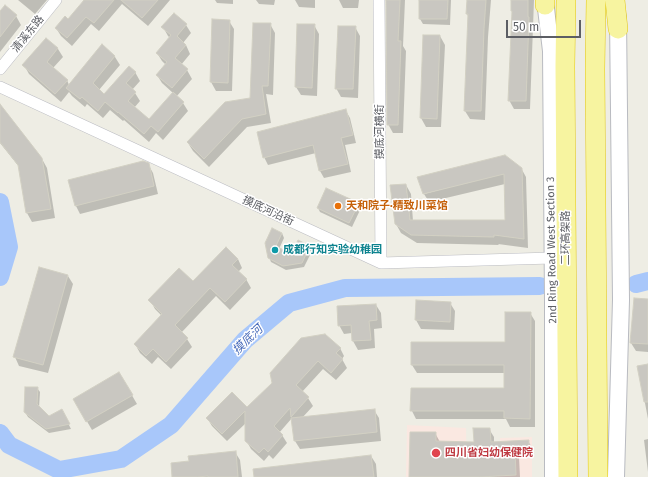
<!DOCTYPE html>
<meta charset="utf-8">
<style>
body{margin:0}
#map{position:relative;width:648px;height:477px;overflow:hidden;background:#eeede4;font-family:"Fira Sans",sans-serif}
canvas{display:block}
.scale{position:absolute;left:506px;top:20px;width:75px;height:18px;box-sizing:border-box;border:2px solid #5c5e64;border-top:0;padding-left:5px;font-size:12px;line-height:14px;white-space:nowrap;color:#5c5e64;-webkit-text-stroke:3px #fff;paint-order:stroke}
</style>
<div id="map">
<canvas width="648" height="477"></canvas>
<div class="scale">50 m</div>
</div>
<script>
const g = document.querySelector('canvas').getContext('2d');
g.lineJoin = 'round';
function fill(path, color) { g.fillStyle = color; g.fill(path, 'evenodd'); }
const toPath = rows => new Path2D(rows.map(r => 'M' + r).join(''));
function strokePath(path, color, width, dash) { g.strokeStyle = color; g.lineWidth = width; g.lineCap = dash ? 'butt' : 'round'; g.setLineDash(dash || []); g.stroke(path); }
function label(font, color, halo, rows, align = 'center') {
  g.font = font + ' "Fira Sans","Noto Sans SC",sans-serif'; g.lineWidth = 3; g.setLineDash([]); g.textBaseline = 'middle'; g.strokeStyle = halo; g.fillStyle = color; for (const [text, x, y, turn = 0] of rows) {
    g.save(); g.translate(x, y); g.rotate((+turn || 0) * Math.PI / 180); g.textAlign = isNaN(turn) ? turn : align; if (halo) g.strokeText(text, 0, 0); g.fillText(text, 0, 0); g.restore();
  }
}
fill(toPath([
 [407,425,466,428,467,477,406,477],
 [532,437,532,477,491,477,500,476,500,438]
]), '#fae8e1');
fill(toPath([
 [18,0,47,0,35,14],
 [86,0,170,0,148,26,122,4,99,31,91,24,72,46,61,36,56,28,69,20],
 [215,0,233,0,233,4,217,3],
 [256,0,275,0,274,5,259,4],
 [295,0,315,0,315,8,299,7],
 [339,0,359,0,358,8,343,8],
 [387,0,405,0,403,46,406,51,403,133,393,133,388,124],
 [420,0,451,0,450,25,423,24,420,19],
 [468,0,491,0,488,37,485,120,470,119,465,111,468,16,467,14],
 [512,0,534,0,530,109,514,109,509,100,513,13,512,11],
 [5,7,16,16,21,25,0,52,0,13],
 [213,20,229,21,234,29,232,91,216,91,211,82],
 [270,24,275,33,273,95,266,94,271,123,247,127,209,167,193,151,188,143,251,99],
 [186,25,191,33,183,43,186,45,190,54,181,65,187,70,192,79,176,97,183,103,188,111,163,140,156,133,149,142,124,120,123,121,110,110,103,118,87,104,85,107,72,96,69,92,61,102,29,74,24,65,46,40,58,49,63,57,53,68,67,80,69,85,102,46,115,57,120,65,99,90,105,95,135,72,140,81,132,90,135,93,140,101,134,108,149,121,173,93,162,83,157,75,166,65,162,61,157,53,170,38,168,36,163,27],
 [314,25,319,34,317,96,301,95,296,87],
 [355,27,360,36,358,98,341,97,336,88],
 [424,36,440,36,445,45,441,127,426,127,421,118],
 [0,105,42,159,47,168,55,218,32,222,27,213,20,168,0,143],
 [346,111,350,118,356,143,345,145,351,172,324,178,320,171,316,153,268,165,264,157],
 [148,164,153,173,158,194,80,214,76,206],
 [521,168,526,177,528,248,498,244,499,245,417,243,401,233,396,224,406,185,411,194,413,221,507,221,505,184,429,202,424,194],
 [358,204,361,208,352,227,320,212,318,208],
 [282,233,284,238,279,249,292,255,298,242,310,247,312,251,304,267,286,270,271,262,269,257],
 [238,259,242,268,238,272,246,279,251,288,230,310,216,296,181,333,187,339,192,347,171,369,158,357,152,364,140,353,135,344,162,316,155,309,150,300,193,282],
 [68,276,73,284,48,373,19,366,15,357],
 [648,300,648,352,636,351,631,343],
 [417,301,450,303,455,311,454,330,421,329,416,320],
 [376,305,381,313,382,328,374,329,375,348,358,350,353,341,352,333,344,334,339,325],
 [530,313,535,321,535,427,510,427,506,419,416,419,412,411,505,389,505,373,417,373,412,365,506,343],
 [340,348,344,356,342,359,347,368,336,380,323,369,302,392,308,398,313,406,302,418,374,410,379,418,381,441,300,449,295,441,292,418,279,433,282,435,287,443,273,459,269,455,264,461,251,449,246,440,246,423,227,441,212,426,207,418,247,409,273,384],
 [648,365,648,419,638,366],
 [119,373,137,404,92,430,74,399],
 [37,388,40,392,39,408,49,418,64,415,71,429,49,433,28,417,25,412],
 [489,429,494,437,494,443,528,441,533,449,533,456,519,457,520,477,410,477,435,433,440,442,475,443],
 [648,439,648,472,644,440],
 [235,452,240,460,242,477,173,477,190,461],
 [371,456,376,464,377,477,255,477]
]), '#0003');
strokePath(toPath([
 [0,202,9,247,0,277],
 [636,284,648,281],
 [0,433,9,445,59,470,121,459,171,425,245,340,289,303,345,288,540,286]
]), '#a8c7fa', 18);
const building = toPath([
 [84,0,114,0,94,23,86,17,67,38,55,28,65,16,68,19,84,0],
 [121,0,158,0,142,18,121,0],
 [386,0,400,0,398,41,401,41,398,125,387,125,386,0],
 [419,0,448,0,447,19,419,19,419,0],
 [467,0,486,0,484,28,481,111,464,111,468,14,466,14,467,0],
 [511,0,528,0,528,17,529,17,526,101,508,101,512,11,511,11,511,0],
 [5,5,17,15,0,37,0,11,5,5],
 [174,13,187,24,177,36,186,45,175,58,188,69,172,88,156,75,167,62,156,53,171,35,161,27,174,13],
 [212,19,230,20,228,83,210,82,212,19],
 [253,23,271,23,268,86,262,86,266,114,242,119,204,159,187,142,225,102,250,98,253,23],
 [297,24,315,24,312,88,295,87,297,24],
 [338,26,356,26,353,89,335,89,338,26],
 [423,35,440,35,437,119,420,118,423,35],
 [46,38,58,48,47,62,68,80,55,94,22,65,46,38],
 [102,44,115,56,93,83,104,94,129,66,136,72,126,83,136,92,128,101,149,119,173,92,184,102,158,132,151,126,144,134,118,112,118,113,105,102,98,111,82,97,80,99,66,88,102,44],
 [0,104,42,158,51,209,26,213,18,165,0,142,0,104],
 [346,109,353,135,341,138,348,164,319,171,313,145,263,158,257,132,346,109],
 [505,155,522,168,524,239,494,235,494,237,411,235,395,224,390,185,406,184,410,220,505,220,504,174,423,194,417,177,505,155],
 [143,161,149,163,154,186,75,206,68,180,143,161],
 [326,188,359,203,349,223,317,208,326,188],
 [272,228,282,233,276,246,291,254,298,240,310,246,302,263,283,266,268,258,265,243,272,228],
 [226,247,238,259,232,265,247,279,225,302,210,288,175,325,188,338,166,362,153,349,146,356,134,344,162,314,148,300,179,268,193,281,226,247],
 [39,267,68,275,43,365,13,357,39,267],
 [634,298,648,299,648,344,630,343,634,298],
 [416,300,451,302,450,322,415,320,416,300],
 [376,304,377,320,369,321,371,340,352,341,351,325,338,326,337,306,376,304],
 [505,312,531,312,530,419,504,418,504,411,410,411,411,388,504,388,504,365,411,365,411,342,505,342,505,312],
 [325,334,341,348,336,353,343,359,331,373,318,361,296,385,309,397,291,417,290,408,274,426,283,435,268,452,264,448,259,453,245,441,245,411,222,434,206,418,232,392,247,407,272,383,270,373,301,338,325,334],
 [648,364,648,402,644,402,637,366,648,364],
 [119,372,133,395,86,422,73,399,119,372],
 [25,387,38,387,37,404,49,416,62,409,70,424,46,429,24,412,25,387],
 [375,409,377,432,294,441,291,418,375,409],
 [473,428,490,428,491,442,529,440,529,448,515,449,516,475,479,477,409,477,410,432,436,432,436,441,474,442,473,428],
 [236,451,238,477,208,477,208,476,197,477,172,477,171,463,189,461,188,456,236,451],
 [371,455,374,477,254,477,253,469,371,455]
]);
fill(building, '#c9c7c1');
strokePath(building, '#d2d0c3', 1);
const minor = toPath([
 [379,0,381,263],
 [0,69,56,0],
 [0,87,381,263,552,258]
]);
const secondary = toPath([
 [545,0,551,51,553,302,553,477],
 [616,477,621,300,618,17]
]);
const trunk = toPath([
 [566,0,565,66,568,477],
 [596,0,595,69,598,477],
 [615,0,618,29],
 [545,5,545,0]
]);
strokePath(minor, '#bbbcc2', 12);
strokePath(secondary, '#b9bbc1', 18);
strokePath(trunk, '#e3c70e', 20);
strokePath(minor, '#fff', 11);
strokePath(secondary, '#fff', 16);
strokePath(trunk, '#f7f4a0', 19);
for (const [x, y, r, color] of [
 [338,206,4,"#e8710a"],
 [275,250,4,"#0f9aa8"],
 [436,453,5,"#e0444e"]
]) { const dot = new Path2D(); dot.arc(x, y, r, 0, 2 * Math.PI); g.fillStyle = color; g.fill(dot); strokePath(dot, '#fff', 1.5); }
label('11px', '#5c5e64', '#fff', [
 ["清溪东路",28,34,-51],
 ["摸底河横街",380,132,-90],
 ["摸底河沿街",268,211,25],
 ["二环高架路",566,238,-90],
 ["2nd Ring Road West Section 3",552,250,-91]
]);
label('bold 11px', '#c56008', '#fff', [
 ["天和院子·精致川菜馆",346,206]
], 'left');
label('bold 11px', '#0d838f', '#fff', [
 ["成都行知实验幼稚园",283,250]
], 'left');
label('bold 11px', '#be3a42', '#fff', [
 ["四川省妇幼保健院",445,453]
], 'left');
label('italic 12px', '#4c6ebc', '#fff', [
 ["摸底河",248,340,-44]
]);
</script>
